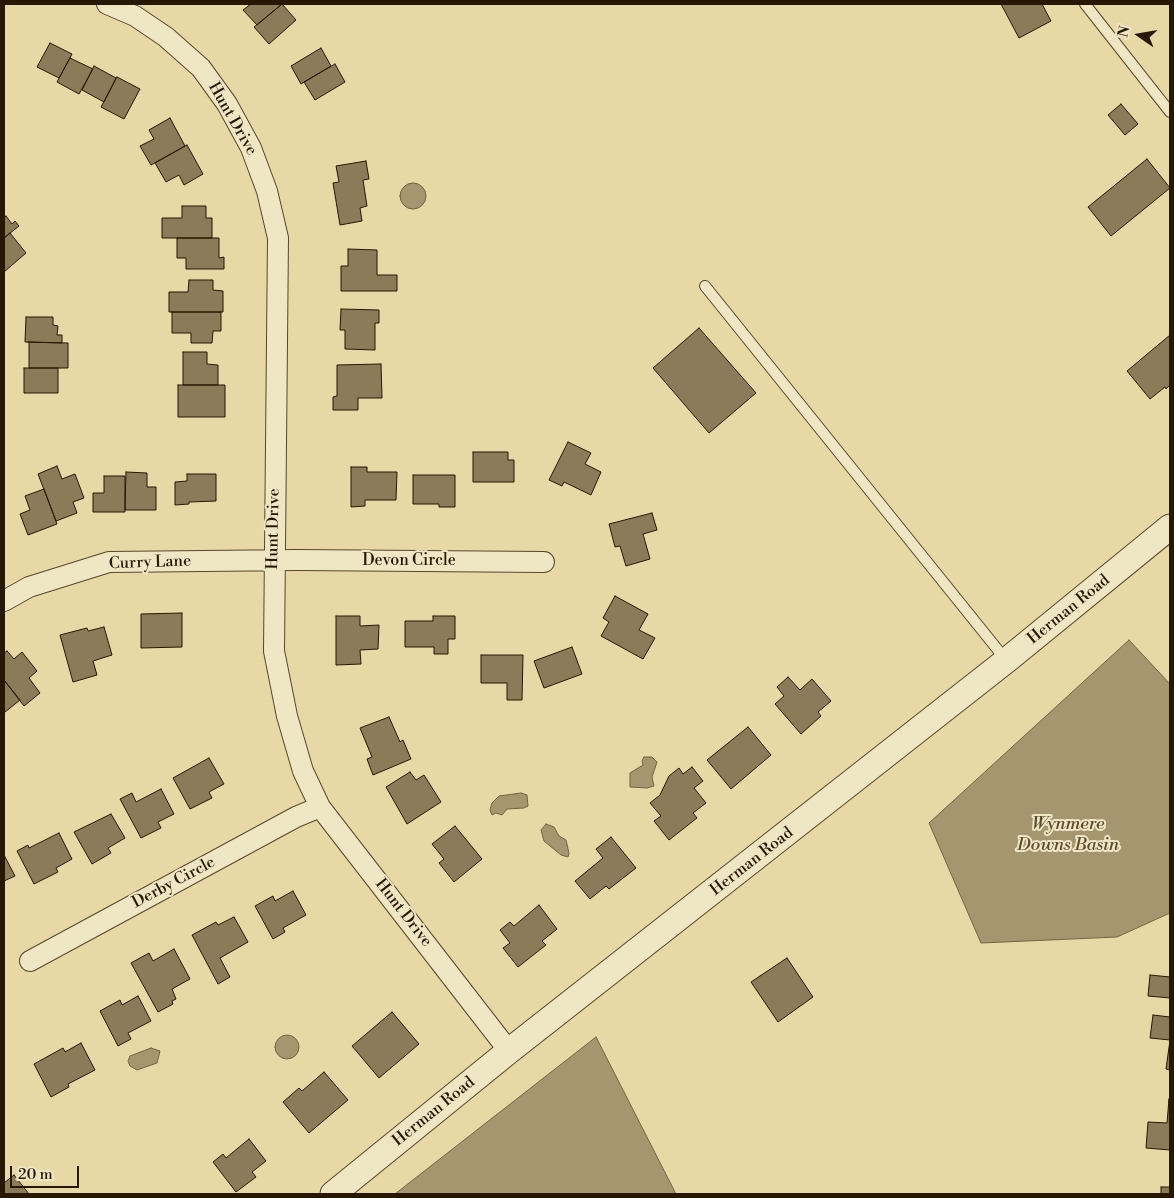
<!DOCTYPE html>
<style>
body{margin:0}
#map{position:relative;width:1174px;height:1198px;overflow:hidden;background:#e7d8a5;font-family:"Libre Bodoni",serif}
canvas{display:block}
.frame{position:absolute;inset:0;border:5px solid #271705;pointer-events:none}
.north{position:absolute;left:1114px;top:10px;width:50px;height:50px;-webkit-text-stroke:4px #efe6c4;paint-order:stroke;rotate:283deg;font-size:14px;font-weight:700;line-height:20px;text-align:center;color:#271705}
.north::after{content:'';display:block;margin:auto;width:18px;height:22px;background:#271705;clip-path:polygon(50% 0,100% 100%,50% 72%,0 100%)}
.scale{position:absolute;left:10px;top:1166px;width:69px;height:22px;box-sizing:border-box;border:2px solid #271705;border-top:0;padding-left:6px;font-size:15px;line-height:18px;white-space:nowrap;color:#271705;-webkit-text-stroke:4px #efe6c4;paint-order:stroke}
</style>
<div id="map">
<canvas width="1174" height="1198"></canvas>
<div class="frame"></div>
<div class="north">N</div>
<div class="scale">20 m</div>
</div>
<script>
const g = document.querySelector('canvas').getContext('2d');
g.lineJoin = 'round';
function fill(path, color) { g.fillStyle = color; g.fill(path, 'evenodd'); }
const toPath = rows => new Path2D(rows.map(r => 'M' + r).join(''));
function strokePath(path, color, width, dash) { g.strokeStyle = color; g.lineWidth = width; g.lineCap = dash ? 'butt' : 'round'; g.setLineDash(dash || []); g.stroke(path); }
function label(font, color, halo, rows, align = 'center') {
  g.font = font + ' "Libre Bodoni",serif'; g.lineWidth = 4; g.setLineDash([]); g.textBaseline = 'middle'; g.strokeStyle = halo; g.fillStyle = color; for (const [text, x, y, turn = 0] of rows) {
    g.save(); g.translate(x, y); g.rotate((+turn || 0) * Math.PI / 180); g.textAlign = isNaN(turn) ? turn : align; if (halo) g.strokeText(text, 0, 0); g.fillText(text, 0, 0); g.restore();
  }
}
const water = toPath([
 '400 196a13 13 0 1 1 26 0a13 13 0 1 1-26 0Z',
 [1129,640,1170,684,1170,913,1117,937,981,943,929,823,1129,640],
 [644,757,652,757,657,762,652,777,654,786,647,788,630,787,630,773,643,765,642,761,644,757],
 [521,793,527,795,528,806,524,808,507,809,502,815,496,813,492,815,490,810,492,803,499,796,521,793],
 [546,824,554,827,559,836,566,840,569,853,568,857,561,855,544,841,541,830,546,824],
 '275 1047a12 12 0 1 1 24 0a12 12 0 1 1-24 0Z',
 [596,1037,676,1194,395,1194,596,1037],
 [151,1048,160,1051,157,1063,137,1070,130,1066,128,1061,130,1056,151,1048]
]);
fill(water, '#a6966f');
strokePath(water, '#736345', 1);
const building = toPath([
 [251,4,282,4,257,25,243,10,251,4],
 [282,4,296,20,269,44,254,27,282,4],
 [1001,4,1042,4,1051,21,1019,38,1001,4],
 [50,43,72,54,59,78,37,67,50,43],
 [321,48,331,66,301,84,291,66,321,48],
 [70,58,93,69,79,94,57,82,70,58],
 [335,64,345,82,315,100,304,82,335,64],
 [94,66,116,78,104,102,82,90,94,66],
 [117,77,140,89,124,119,101,107,117,77],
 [1121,104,1138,124,1125,135,1108,115,1121,104],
 [170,118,185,146,151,165,140,146,154,139,149,130,170,118],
 [187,145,203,174,184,185,179,175,166,182,155,163,187,145],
 [1147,159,1170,188,1111,236,1088,207,1147,159],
 [366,161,369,179,363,180,367,206,360,208,362,221,340,225,333,183,339,182,336,166,366,161],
 [182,206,206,206,206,218,212,218,212,238,162,238,162,218,182,218,182,206],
 [6,216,12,224,15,221,19,226,4,238,4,218,6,216],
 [10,233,26,253,4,272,4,238,10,233],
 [177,238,219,238,219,258,224,257,224,269,186,269,186,258,177,258,177,238],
 [348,249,377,250,377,275,397,275,397,291,341,291,341,266,348,266,348,249],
 [189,280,213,280,213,290,223,291,223,312,169,312,169,292,188,292,189,280],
 [341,309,379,310,379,323,375,323,375,350,345,349,345,330,340,330,341,309],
 [172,312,221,312,221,331,213,331,212,343,191,343,191,333,172,333,172,312],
 [26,317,53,317,53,325,58,326,57,335,62,335,62,343,25,342,26,317],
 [699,328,756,393,709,433,653,368,699,328],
 [1170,335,1170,385,1166,389,1165,387,1150,399,1127,371,1170,335],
 [29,342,68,343,68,368,29,368,29,342],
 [183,352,207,352,207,364,218,365,218,385,183,385,183,352],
 [381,364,382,398,358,398,358,410,333,410,333,397,337,396,337,365,381,364],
 [24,368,58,368,58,393,24,393,24,368],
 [178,385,225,385,225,417,178,417,178,385],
 [568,442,591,453,585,464,601,472,591,495,564,482,562,486,549,480,568,442],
 [473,452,508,452,508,460,514,460,514,482,473,482,473,452],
 [57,466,62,479,75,474,84,498,73,502,77,513,56,521,38,474,57,466],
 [351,467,367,467,367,472,397,472,396,500,365,500,365,506,351,507,351,467],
 [126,472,147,473,147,487,156,487,156,510,125,510,126,472],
 [187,474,216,474,216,501,189,502,189,504,175,505,175,482,187,481,187,474],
 [413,475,455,475,455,507,439,507,439,504,413,504,413,475],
 [104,476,125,476,125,512,93,512,93,493,104,493,104,476],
 [44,489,57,524,28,535,20,514,30,510,25,496,44,489],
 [652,513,657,530,643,534,650,559,626,566,620,546,615,547,609,524,652,513],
 [615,596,648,614,639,630,655,638,643,659,601,636,609,622,603,618,615,596],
 [182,613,182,647,141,648,141,614,182,613],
 [336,616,360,616,360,626,379,625,378,649,360,650,361,664,336,665,336,616],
 [433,616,455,616,455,639,448,639,448,654,434,654,434,647,405,647,405,621,433,621,433,616],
 [104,627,112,655,93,661,97,675,73,682,60,635,87,628,88,631,104,627],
 [572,647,582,674,544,688,534,661,572,647],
 [7,651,14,659,22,652,37,671,29,678,40,693,24,706,4,680,4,653,7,651],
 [481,655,523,655,522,700,507,700,507,683,481,683,481,655],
 [788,677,800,690,812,679,831,701,818,712,821,716,801,734,775,704,784,696,777,687,788,677],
 [4,680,20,700,5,712,4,710,4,680],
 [389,717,400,742,403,740,411,759,373,775,367,759,372,757,360,728,389,717],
 [748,727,771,755,731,789,707,760,748,727],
 [209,758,224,784,209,792,212,798,190,809,173,778,209,758],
 [692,767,703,781,694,788,706,803,693,813,697,818,669,840,654,821,661,816,650,803,660,795,669,776,679,768,683,774,692,767],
 [410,772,416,780,424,775,441,802,407,824,386,787,410,772],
 [161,789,174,814,158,822,161,828,141,838,120,799,132,793,136,802,161,789],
 [111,814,125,838,108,848,111,853,92,864,74,832,111,814],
 [455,826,482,859,454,882,439,863,444,859,432,844,455,826],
 [59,833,72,859,56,868,58,872,34,884,17,851,28,845,29,848,59,833],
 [611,837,636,868,609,889,606,886,590,899,575,881,603,858,596,849,611,837],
 [4,855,15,876,4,881,4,855],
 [293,891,306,915,283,928,285,932,273,939,255,906,273,896,275,901,293,891],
 [539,905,557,929,542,941,546,945,518,967,503,948,510,943,500,930,510,922,514,926,539,905],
 [234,917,248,942,220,958,230,977,218,984,192,935,216,922,218,925,234,917],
 [174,949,190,979,172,989,176,999,172,1001,173,1004,158,1012,131,963,149,953,153,961,174,949],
 [787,958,813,997,778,1022,751,982,787,958],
 [1150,975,1170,977,1170,998,1148,996,1150,975],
 [138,996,151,1021,128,1033,131,1039,118,1046,100,1011,120,1000,122,1005,138,996],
 [392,1012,419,1044,379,1078,352,1046,392,1012],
 [1153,1015,1170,1017,1170,1070,1166,1069,1170,1040,1150,1038,1153,1015],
 [81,1043,95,1070,68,1084,69,1087,51,1097,34,1064,63,1048,65,1052,81,1043],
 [324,1072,348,1100,309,1133,283,1102,299,1088,302,1091,324,1072],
 [1169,1099,1170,1150,1146,1148,1148,1122,1167,1123,1169,1099],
 [249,1139,266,1161,252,1172,256,1177,236,1192,213,1162,223,1154,226,1158,249,1139],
 [14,1175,29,1194,4,1194,4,1183,14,1175],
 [1161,1187,1170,1187,1170,1194,1161,1194,1161,1187]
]);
fill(building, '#8b7b58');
strokePath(building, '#271705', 1);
const service = toPath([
 [1085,4,1170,112],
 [705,286,1006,660]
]);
const minor = toPath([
 [107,4,135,16,166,37,201,68,227,104,251,148,267,191,278,238,274,651,287,716,303,771,320,807,509,1051],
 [4,601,29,587,109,562,298,560,544,562],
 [30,961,296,817,320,807]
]);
const tertiary = toPath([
 [333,1194,509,1051,1007,660,1170,527]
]);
strokePath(service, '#57472d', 12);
strokePath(minor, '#57472d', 22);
strokePath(tertiary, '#57472d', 27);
strokePath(service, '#efe6c4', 10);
strokePath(minor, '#efe6c4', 20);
strokePath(tertiary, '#efe6c4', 25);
label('16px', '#271705', '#efe6c4', [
 ["Hunt Drive",232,119,60],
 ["Hunt Drive",274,529,-89],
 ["Devon Circle",409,561],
 ["Curry Lane",150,563,-2],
 ["Herman Road",1069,610,-39],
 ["Herman Road",752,862,-38],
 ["Derby Circle",174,883,-28],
 ["Hunt Drive",403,913,52],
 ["Herman Road",434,1112,-39]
]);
label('italic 18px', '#5a4a2f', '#efe6c4', [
 ["Wynmere",1068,825],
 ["Downs Basin",1068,846]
]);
</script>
